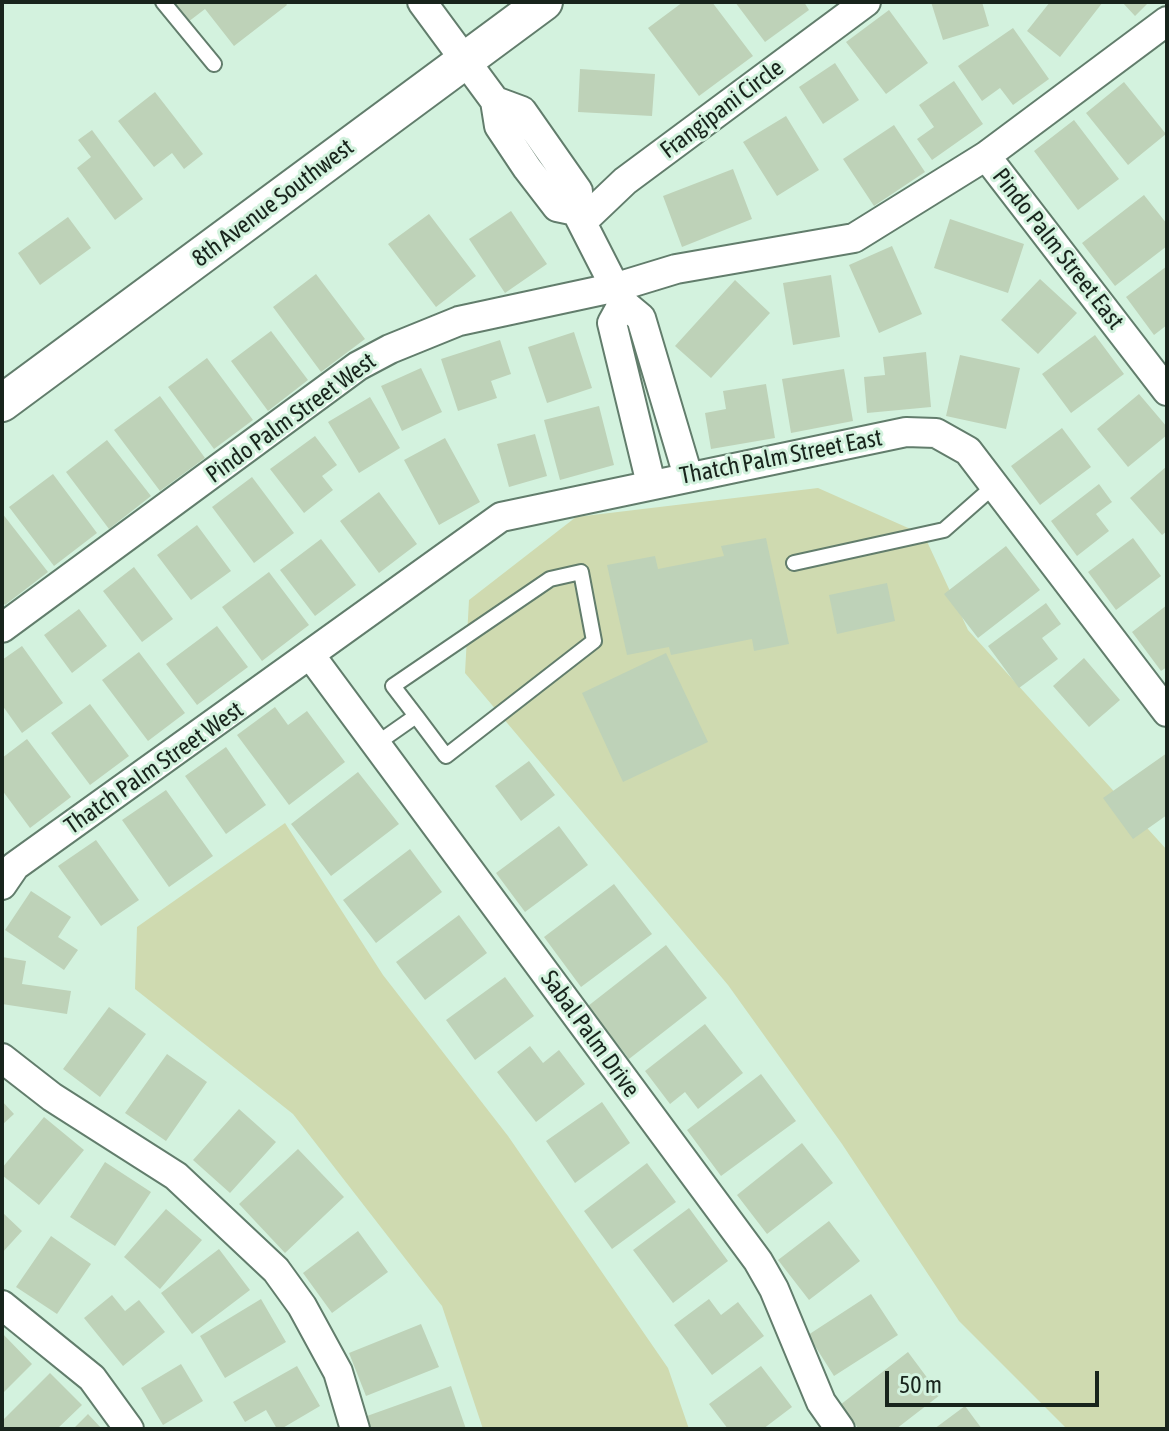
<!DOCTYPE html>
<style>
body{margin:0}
#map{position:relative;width:1169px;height:1431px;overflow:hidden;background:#d3f2de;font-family:"Asap Condensed",sans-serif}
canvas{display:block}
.frame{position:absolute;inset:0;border:4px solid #18241c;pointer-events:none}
.scale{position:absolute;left:885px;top:1371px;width:214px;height:36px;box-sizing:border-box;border:4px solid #18241c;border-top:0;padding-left:10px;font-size:24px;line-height:28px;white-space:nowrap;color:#18241c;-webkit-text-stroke:6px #d3f2de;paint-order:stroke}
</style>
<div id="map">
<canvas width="1169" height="1431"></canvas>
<div class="frame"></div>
<div class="scale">50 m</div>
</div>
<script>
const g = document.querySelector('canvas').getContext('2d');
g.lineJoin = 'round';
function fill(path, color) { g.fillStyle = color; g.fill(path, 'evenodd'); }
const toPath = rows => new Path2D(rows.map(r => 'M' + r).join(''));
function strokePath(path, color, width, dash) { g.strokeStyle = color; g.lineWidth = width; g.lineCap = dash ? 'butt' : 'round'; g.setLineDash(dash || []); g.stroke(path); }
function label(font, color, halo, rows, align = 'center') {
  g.font = font + ' "Asap Condensed",sans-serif'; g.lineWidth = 6; g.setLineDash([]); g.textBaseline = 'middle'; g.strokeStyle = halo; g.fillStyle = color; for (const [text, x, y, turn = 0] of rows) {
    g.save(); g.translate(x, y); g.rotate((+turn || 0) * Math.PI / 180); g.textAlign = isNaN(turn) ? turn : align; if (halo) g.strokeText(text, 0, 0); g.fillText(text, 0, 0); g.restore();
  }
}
fill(toPath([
 [818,488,924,535,968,630,1167,850,1167,1429,1067,1429,959,1321,842,1144,728,985,465,673,469,600,576,517],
 [285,823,383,975,508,1136,668,1368,689,1429,483,1429,442,1306,293,1114,135,989,137,927]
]), '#cfdab0');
fill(toPath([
 [173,2,285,2,287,5,234,46,205,9,188,22],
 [683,2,712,2,753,56,699,96,648,28],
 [735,2,804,2,809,10,765,42],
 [931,2,982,2,989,26,943,40],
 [1050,2,1103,2,1060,57,1027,31],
 [1122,2,1149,2,1135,16],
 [889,10,928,63,886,94,846,42],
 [1013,28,1049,79,1013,105,1000,88,982,101,958,66],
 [835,63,859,100,823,124,799,87],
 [580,69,655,74,652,116,578,112],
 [954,81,983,124,932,160,917,139,934,127,919,105],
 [1124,82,1166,134,1128,165,1086,113],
 [155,92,203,154,184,169,172,153,154,167,118,121],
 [786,116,819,170,777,196,743,142],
 [1074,120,1119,179,1078,210,1034,151],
 [894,125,925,172,874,206,843,159],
 [92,130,143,199,115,220,77,168,91,157,78,140],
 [733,169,752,219,682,247,663,196],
 [1144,195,1167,224,1167,246,1115,286,1082,243],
 [511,211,547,264,505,293,469,239],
 [429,214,476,276,436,307,388,244],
 [68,217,91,248,40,285,18,253],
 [950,219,1024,244,1008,293,934,268],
 [892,246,922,314,879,333,849,265],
 [1167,266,1167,325,1154,335,1126,297],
 [316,274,365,339,321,372,273,307],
 [831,275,840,337,793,345,783,283],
 [1040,279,1077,313,1038,354,1001,320],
 [735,280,770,313,711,378,675,346],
 [271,331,308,380,268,411,231,361],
 [574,332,592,388,547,403,528,347],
 [1095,335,1124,374,1071,413,1042,374],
 [500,340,511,374,491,381,497,398,458,411,441,359],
 [926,352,931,407,867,413,864,377,885,375,883,357],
 [960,355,1020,368,1006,429,946,416],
 [207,358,253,420,214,449,168,387],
 [421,368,442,412,402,431,381,386],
 [844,369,853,421,791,433,782,379],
 [766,384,775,438,711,449,705,413,726,409,723,391],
 [1139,394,1167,427,1167,435,1128,467,1097,429],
 [160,396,205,458,160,491,114,430],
 [370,397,400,448,359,473,328,422],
 [599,406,614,465,560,480,544,420],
 [1062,428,1091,467,1040,505,1011,466],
 [535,434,547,476,509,487,497,444],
 [315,436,337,465,322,476,333,490,304,513,270,469],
 [445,438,480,502,439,525,404,460],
 [107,440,151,496,109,529,66,472],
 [1167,466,1167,531,1162,535,1130,498],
 [53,474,97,533,54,566,9,507],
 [252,477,294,533,254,563,212,507],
 [1099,484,1112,502,1096,514,1109,531,1077,556,1051,521],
 [379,492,417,544,379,573,340,521],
 [2,513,48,572,5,605,2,601],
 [197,525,231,571,191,600,157,555],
 [766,538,789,644,754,651,752,639,671,655,669,647,627,655,607,565,655,556,658,569,724,556,721,546],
 [1133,538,1161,576,1116,610,1088,572],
 [321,539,356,585,315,616,280,570],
 [1006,546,1040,590,978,638,944,594],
 [134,567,173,619,142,642,103,591],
 [269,572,309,625,262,661,222,607],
 [887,583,895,621,837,634,829,595],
 [1046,603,1061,624,1042,638,1058,659,1019,688,988,646],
 [1167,605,1167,667,1161,671,1132,632],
 [79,609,107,646,72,673,44,635],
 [217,626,248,667,197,705,166,664],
 [22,646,63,703,22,733,2,705,2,660],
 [139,652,185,713,148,741,102,680],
 [666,653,708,742,623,782,582,693],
 [1084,658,1120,700,1089,727,1053,686],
 [90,704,129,756,90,785,51,733],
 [275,707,288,725,307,711,345,762,289,805,237,735],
 [27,739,71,797,30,828,2,790,2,758],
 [226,747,266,805,226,834,185,776],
 [1167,753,1167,815,1133,839,1103,798],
 [529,761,555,795,521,821,495,786],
 [358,772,399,824,331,876,291,824],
 [166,790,213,856,169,887,122,820],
 [559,826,588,865,525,912,496,873],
 [96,840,139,900,101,926,58,866],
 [410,849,442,892,376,943,343,900],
 [614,884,652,934,581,987,544,937],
 [31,891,71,917,58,937,78,950,64,970,5,930],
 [459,915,487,953,425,1000,396,962],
 [666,945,707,998,629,1059,588,1006],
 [2,957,26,961,22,984,71,991,67,1014,2,1004],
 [505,977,534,1016,475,1060,446,1020],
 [109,1007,146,1034,100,1097,63,1069],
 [705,1024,743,1073,698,1109,685,1092,670,1104,645,1071],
 [530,1046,543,1063,559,1050,585,1084,536,1122,497,1072],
 [167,1054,207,1082,166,1141,125,1113],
 [761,1074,796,1121,721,1176,687,1130],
 [2,1101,14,1114,2,1125],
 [602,1102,630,1143,575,1183,546,1141],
 [239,1109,276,1142,230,1193,193,1160],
 [44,1117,84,1150,39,1205,2,1175,2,1168],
 [802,1143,833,1183,767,1234,737,1195],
 [298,1149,344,1197,285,1253,239,1204],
 [105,1162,151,1192,115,1246,70,1217],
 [647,1163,676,1202,612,1249,584,1211],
 [689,1208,728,1261,673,1303,633,1250],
 [166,1209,202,1240,160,1289,124,1257],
 [2,1212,22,1231,2,1253],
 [829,1221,860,1261,809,1300,778,1260],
 [358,1231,388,1272,332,1313,303,1273],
 [51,1236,91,1264,57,1314,16,1287],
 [219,1249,250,1290,192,1334,161,1293],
 [871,1294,898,1335,834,1376,808,1335],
 [112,1295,125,1311,139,1300,165,1332,123,1366,84,1318],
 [261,1299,286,1342,225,1378,200,1336],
 [709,1299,721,1315,738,1302,764,1336,712,1375,674,1325],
 [421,1324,439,1367,366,1396,349,1353],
 [2,1333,32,1364,2,1394],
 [908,1352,940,1395,896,1429,859,1429,840,1405],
 [181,1364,203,1401,163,1425,141,1388],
 [297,1366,320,1406,281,1429,277,1429,266,1410,245,1422,233,1402],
 [761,1366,792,1407,763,1429,728,1429,709,1404],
 [50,1373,82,1405,57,1429,2,1429,2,1421],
 [451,1386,466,1429,371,1429,367,1416],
 [965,1406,982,1429,934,1429],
 [88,1414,102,1429,73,1429]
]), '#bed2b8');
const service = toPath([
 [163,2,214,64],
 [794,563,944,530,994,486],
 [376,744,416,716,393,686,550,579,581,572,594,641,446,756,416,716]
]);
const minor = toPath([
 [422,2,495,101,499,126,527,168,557,207,576,211],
 [495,101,522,111,578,191,576,211,623,303,641,318,688,476],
 [986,156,1167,391],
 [583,221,625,181,866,2],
 [623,303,612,323,651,484],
 [2,628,358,366,390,349,459,321,617,287,676,269,854,238,986,156,1167,21],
 [311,656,758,1261,774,1289,821,1402,840,1429],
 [2,885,15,866,501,517,906,432,936,433,968,451,1167,712],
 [2,1058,52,1097,176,1176,276,1270,302,1306,338,1372,355,1429],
 [2,1305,92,1378,129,1429]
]);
const tertiary = toPath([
 [2,403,544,2]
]);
strokePath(service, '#627d6c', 18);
strokePath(minor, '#627d6c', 32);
strokePath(tertiary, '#627d6c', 40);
strokePath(service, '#fff', 14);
strokePath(minor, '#fff', 28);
strokePath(tertiary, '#fff', 36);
label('24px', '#18241c', '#d3f2de', [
 ["Frangipani Circle",722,109,-37],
 ["8th Avenue Southwest",273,203,-37],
 ["Pindo Palm Street East",1058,249,52],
 ["Pindo Palm Street West",291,418,-36],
 ["Thatch Palm Street East",781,457,-11],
 ["Thatch Palm Street West",154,768,-35],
 ["Sabal Palm Drive",590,1034,54]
]);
</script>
